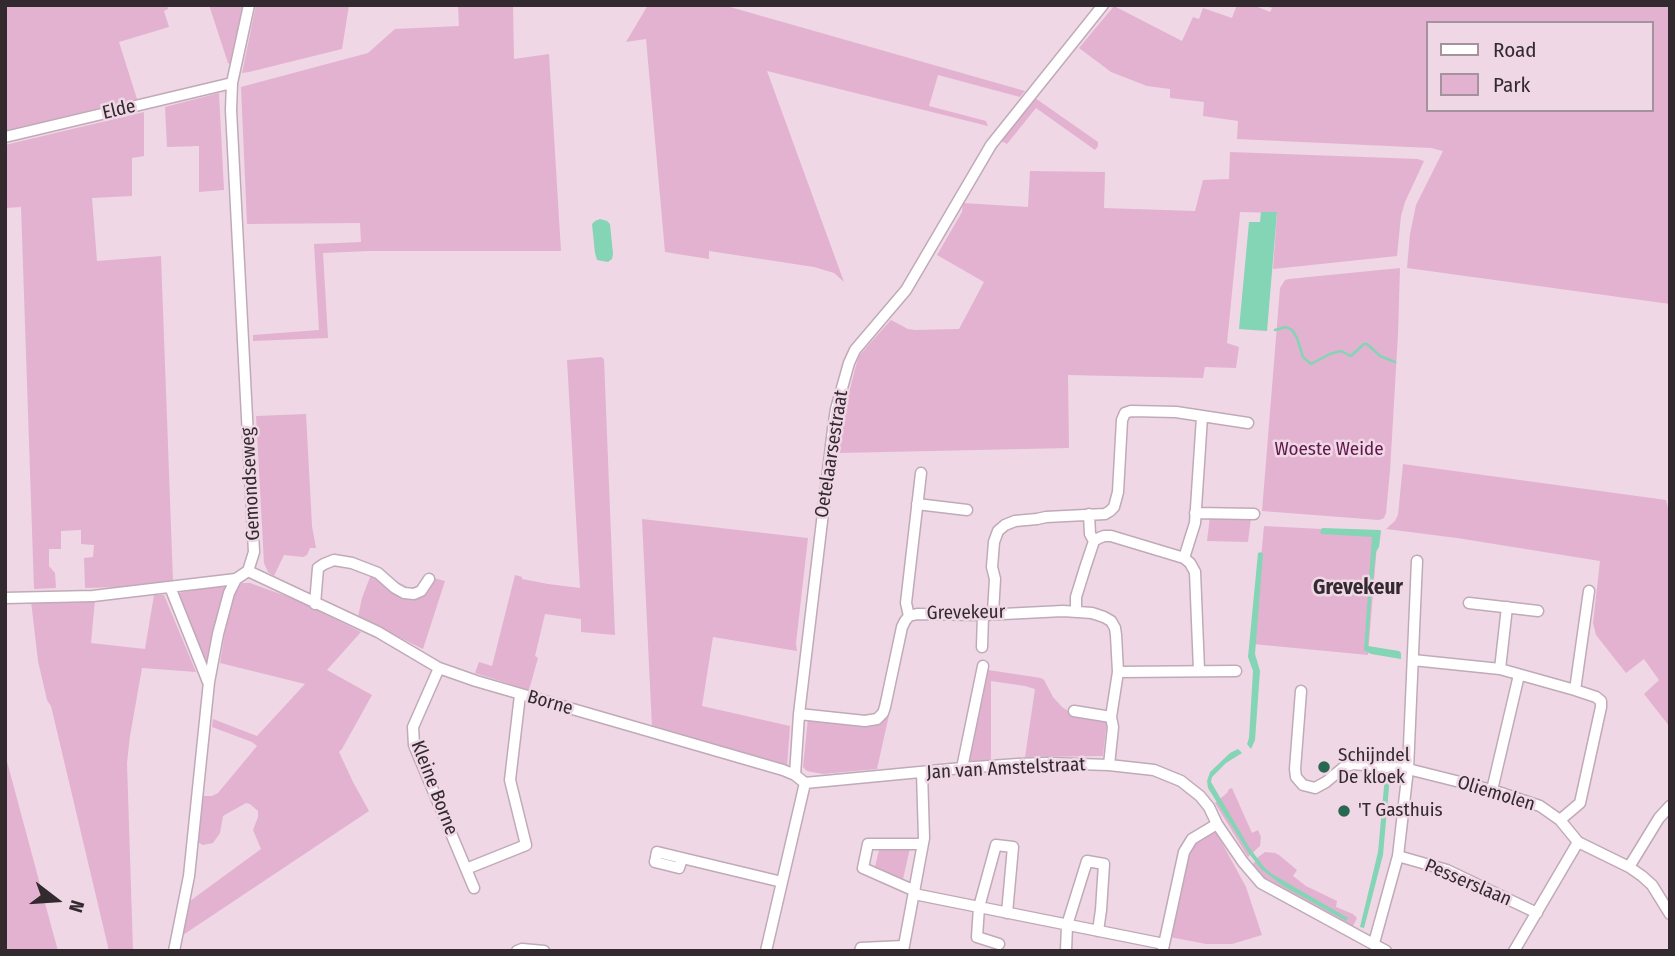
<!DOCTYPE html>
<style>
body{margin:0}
#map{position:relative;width:1675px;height:956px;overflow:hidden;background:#efd7e5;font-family:"Fira Sans Condensed",sans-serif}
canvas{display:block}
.frame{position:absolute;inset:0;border:7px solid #332a30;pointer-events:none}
.legend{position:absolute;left:1426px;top:21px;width:228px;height:91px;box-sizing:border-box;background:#efd7e5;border:2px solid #a4929d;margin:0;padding:9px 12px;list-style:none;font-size:21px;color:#332a30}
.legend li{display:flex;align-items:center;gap:14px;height:35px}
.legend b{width:35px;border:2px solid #a4929d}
.north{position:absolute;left:21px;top:865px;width:70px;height:70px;-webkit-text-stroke:5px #efd7e5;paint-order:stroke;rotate:107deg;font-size:19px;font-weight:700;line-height:28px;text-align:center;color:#332a30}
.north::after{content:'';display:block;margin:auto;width:24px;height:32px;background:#332a30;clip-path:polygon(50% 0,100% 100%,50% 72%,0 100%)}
</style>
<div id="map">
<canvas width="1675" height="956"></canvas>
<div class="frame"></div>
<ul class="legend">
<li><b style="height:9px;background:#fff"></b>Road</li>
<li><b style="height:19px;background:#e3b2d0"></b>Park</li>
</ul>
<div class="north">N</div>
</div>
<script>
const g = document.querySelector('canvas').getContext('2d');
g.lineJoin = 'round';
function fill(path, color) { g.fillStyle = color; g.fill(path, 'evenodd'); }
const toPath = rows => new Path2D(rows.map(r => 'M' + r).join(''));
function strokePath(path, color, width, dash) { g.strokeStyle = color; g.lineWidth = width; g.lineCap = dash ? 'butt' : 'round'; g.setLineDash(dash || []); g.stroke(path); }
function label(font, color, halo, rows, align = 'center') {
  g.font = font + ' "Fira Sans Condensed",sans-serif'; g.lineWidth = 5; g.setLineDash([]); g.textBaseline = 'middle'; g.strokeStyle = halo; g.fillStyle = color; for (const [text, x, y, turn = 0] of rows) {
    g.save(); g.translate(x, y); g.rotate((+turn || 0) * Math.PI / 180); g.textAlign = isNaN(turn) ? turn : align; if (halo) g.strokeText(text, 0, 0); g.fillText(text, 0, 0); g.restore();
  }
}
fill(toPath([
 [5,5,167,5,168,9,164,11,169,27,119,42,137,99,5,131],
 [209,5,243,5,230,64,228,63],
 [256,5,349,5,342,49,249,72,242,73],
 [458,5,513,5,514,59,549,54,561,251,369,251,323,253,328,338,253,341,253,335,319,330,314,244,361,242,360,223,247,224,241,87,368,53,395,29,459,26],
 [648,5,723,5,1025,91,1020,97,938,75,929,106,986,121,988,126,767,71,844,282,834,273,814,267,709,251,709,259,665,252,646,39,626,42],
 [1237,5,1253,5,1270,12,1272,8,1263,5,1670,5,1670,304,1407,268,1410,234,1416,205,1443,151,1431,148,1237,139,1238,121,1203,116,1204,102,1170,98,1170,89,1147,86,1111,72,1079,48,1114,6,1182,41,1193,17,1199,19,1203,8,1232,18],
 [1428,23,1652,23,1652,110,1428,110],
 [219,93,224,190,199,192,199,146,167,147,165,107],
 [1035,98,1098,142,1098,146,1095,150,1036,108,1007,144,999,140],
 [144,112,144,156,132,158,132,196,92,198,97,261,161,256,173,581,119,587,85,588,84,558,93,557,94,545,81,544,81,530,61,531,61,549,49,549,49,566,55,573,56,588,34,589,21,207,5,208,5,145],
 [1230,152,1418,159,1424,161,1405,202,1401,216,1397,256,1273,269,1277,213,1240,212,1227,343,1239,347,1236,368,1205,367,1203,378,1068,375,1069,448,839,453,847,401,855,369,859,356,872,341,891,320,908,329,915,330,959,329,984,282,937,255,962,212,963,203,1028,207,1030,171,1105,172,1104,208,1195,211,1203,180,1229,179],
 [1400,268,1398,334,1390,471,1386,513,1384,518,1379,520,1262,511,1280,288,1285,280,1289,279],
 [601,357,604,359,615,635,581,632,581,619,545,614,535,656,538,658,529,690,475,673,479,662,492,666,515,575,522,577,522,579,548,584,580,588,567,360],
 [306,414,312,526,316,548,310,548,307,555,303,557,284,555,274,576,268,572,264,563,256,416],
 [1403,464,1666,500,1670,516,1670,727,1644,694,1659,680,1644,659,1626,673,1596,635,1593,623,1600,561,1457,538,1386,529,1395,521,1398,515],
 [1210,516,1251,518,1248,542,1207,541],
 [642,519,808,538,796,643,797,651,713,637,702,706,790,726,787,767,652,727],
 [1264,526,1378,532,1368,655,1253,644],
 [372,572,404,597,433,582,434,578,445,581,423,649,358,617,362,598],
 [226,583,215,627,208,660,205,659,178,593],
 [242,583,250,583,297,600,361,632,327,670,372,695,342,749,339,752,353,782,369,811,183,935,190,901,261,849,253,830,258,817,258,811,250,804,246,803,223,816,220,833,213,843,203,845,197,842,203,796,212,796,218,793,257,746,252,742,212,727,213,719,257,736,305,684,220,663,227,618,233,597,238,586],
 [154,595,164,595,196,672,142,668,130,736,127,763,133,951,109,951,51,706,47,700,38,661,31,601,95,600,91,643,145,649],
 [988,670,1041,678,1044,680,1053,697,1062,707,1068,711,1107,719,1103,756,1025,757,1035,689,1025,686,991,681,991,760,971,762,968,760],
 [889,715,877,769,823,774,807,771,803,767,808,718,869,726,880,724],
 [5,754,52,929,58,951,5,951],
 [1232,788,1252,833,1258,830,1261,837,1260,846,1248,857,1215,803,1227,793,1229,789],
 [1216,832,1246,887,1262,935,1232,944,1206,944,1170,937,1185,862,1192,846,1204,835],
 [871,847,910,848,903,879,899,882,869,866,875,867,879,850],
 [1265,852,1275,853,1279,855,1297,870,1293,876,1306,886,1337,901,1336,907,1353,914,1357,918,1352,928,1262,881,1252,866,1257,858]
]), '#e3b2d0');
fill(toPath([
 [1261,212,1277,212,1267,331,1239,329,1249,222,1260,222],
 [600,219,607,221,610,224,613,254,612,259,608,262,597,260,595,253,592,224,595,221],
 [1322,528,1380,530,1381,531,1379,547,1376,552,1371,600,1368,646,1399,651,1401,653,1401,659,1371,654,1364,650,1372,537,1322,534,1320,533],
 [1261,552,1263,554,1255,654,1260,671,1255,740,1251,749,1247,744,1249,738,1253,671,1248,657,1258,553],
 [1238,749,1242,753,1226,763,1212,777,1211,782,1249,847,1264,867,1272,874,1348,918,1346,921,1283,886,1261,869,1250,855,1208,788,1207,781,1210,772,1230,753],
 [1385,776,1390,776,1383,855,1364,928,1360,927,1378,852]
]), '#84d4b6');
strokePath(toPath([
 [1275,330,1286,327,1292,330,1297,338,1303,357,1311,364,1330,354,1341,351,1351,356,1364,344,1367,344,1380,356,1395,362]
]), '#84d4b6', 2.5);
const minor = toPath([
 [5,137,232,83],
 [917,504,967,510],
 [1195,513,1254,514],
 [1089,514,1090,534,1094,541],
 [1184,558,1195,523,1202,417],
 [248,571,378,632,439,668,476,681,783,770,795,775,805,783,962,768,1018,764,1047,763,1109,765,1154,770,1181,781,1200,796,1209,807,1217,824,1243,862,1261,883,1386,951],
 [170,587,208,682],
 [5,598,93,596,236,579],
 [1469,603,1538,611],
 [315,604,318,568,324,564,334,560,352,563,378,573,395,588,404,593,414,594,421,591,429,579],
 [1076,611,1076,597,1085,568,1094,541,1099,538,1104,536,1111,536,1184,558,1190,563,1195,572,1199,670],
 [993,613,995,579,992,567,994,542,998,531,1005,525,1015,521,1037,519,1046,517,1105,514,1110,511,1114,507,1118,492,1122,420,1125,413,1131,411,1176,412,1248,423],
 [909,616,906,603,921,473],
 [982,647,983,615],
 [1413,660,1500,669,1575,690,1589,591],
 [439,668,413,727,414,745,474,888],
 [1500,669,1507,607],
 [1118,672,1236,671],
 [1301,691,1295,769,1296,777,1303,785,1315,788,1326,782,1344,767,1353,764,1408,769,1492,790,1540,806,1560,820,1578,842,1629,867,1642,876,1652,885,1670,914],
 [1074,711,1111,717],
 [799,714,865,721,877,719,883,713,885,707,902,627,905,621,909,616,917,614,983,615,1063,611,1092,613,1104,617,1111,621,1115,628,1116,635,1118,672,1111,717,1113,727,1109,765],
 [962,768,983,666],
 [795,775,799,714,833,429,836,409,849,363,855,350,906,290,991,145,1103,5],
 [1492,790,1519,675],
 [1560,820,1580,803,1601,707,1601,701,1596,697,1575,690],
 [1398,856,1447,870,1537,913],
 [682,859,679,868,655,862,657,852,782,882],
 [1629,867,1659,818,1670,806],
 [466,869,526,845,510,780,520,695],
 [915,891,863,868,868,844,923,844],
 [914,894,1164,944],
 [1374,943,1398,856,1408,769,1417,561],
 [999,944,977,937,979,907,996,845,1013,847,1007,913],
 [1163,949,1184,852,1192,839,1217,824],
 [174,951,189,876,209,682,218,634,229,593,236,579,248,571,254,552,231,110,232,83,249,5],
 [517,951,522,949,544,951],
 [766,951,805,783],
 [860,951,861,948,904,946],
 [903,951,924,838,922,772],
 [1066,951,1067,925,1087,861,1104,864,1101,910,1098,931],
 [1514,951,1578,842]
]);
strokePath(minor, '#c1aab8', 13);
strokePath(minor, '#fff', 10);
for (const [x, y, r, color] of [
 [1324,767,7,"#2a6752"],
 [1344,811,7,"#2a6752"]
]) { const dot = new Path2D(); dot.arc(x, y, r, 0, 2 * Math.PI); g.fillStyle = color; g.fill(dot); strokePath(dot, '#efd7e5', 2.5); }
label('19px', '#332a30', '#efd7e5', [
 ["Elde",119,110,-13],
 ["Oetelaarsestraat",832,454,-81],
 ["Gemondseweg",251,484,-93],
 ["Grevekeur",966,613,-1],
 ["Borne",550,703,16],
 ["Jan van Amstelstraat",1006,769,-3],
 ["Kleine Borne",434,788,69],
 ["Oliemolen",1496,794,17],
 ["Pesserslaan",1468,883,23]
]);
label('19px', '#61184c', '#efd7e5', [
 ["Woeste Weide",1329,450]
]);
label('19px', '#332a30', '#efd7e5', [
 ["Schijndel",1338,756],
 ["De kloek",1338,778],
 ["'T Gasthuis",1358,811]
], 'left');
label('bold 21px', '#332a30', '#efd7e5', [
 ["Grevekeur",1358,588]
]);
</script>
